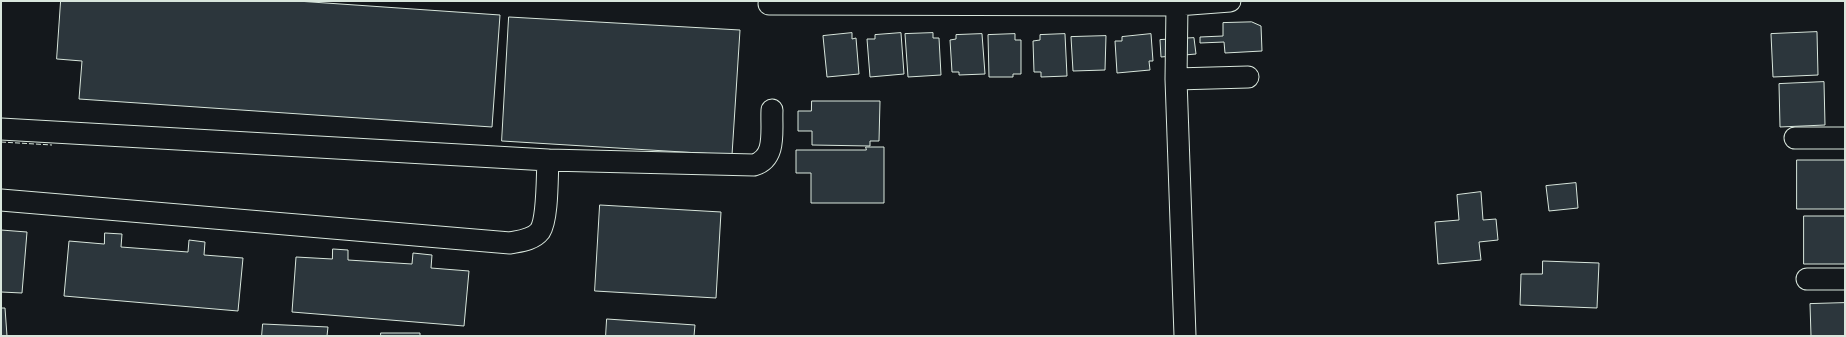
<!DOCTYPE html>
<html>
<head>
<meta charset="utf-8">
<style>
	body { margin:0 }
	#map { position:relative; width:1846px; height:337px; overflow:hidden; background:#14181c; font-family:"Work Sans",sans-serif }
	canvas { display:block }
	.frame { position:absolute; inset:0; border:2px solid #d8e6dc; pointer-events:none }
</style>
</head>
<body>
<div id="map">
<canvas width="1846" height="337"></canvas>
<div class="frame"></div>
</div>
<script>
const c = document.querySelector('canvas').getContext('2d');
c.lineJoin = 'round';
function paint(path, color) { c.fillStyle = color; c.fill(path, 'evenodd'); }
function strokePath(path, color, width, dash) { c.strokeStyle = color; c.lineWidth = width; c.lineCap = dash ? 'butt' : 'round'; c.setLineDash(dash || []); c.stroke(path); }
const building = new Path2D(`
	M61,1H297L500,15L492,127L79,99L82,61L57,59Z
	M509,17L740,30L732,155L502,141Z
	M1252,22L1261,26L1262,51L1225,53L1224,42L1200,43V37L1223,36V23Z
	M1817,32L1818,75L1773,77L1771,34Z
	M852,33V39L856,38L859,74L827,77L823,36Z
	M901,33L904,74L870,77L867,39H875V35Z
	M933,33V38H939L941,75L908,77L905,34Z
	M982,34L985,74L959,75V72H952L950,40L956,39V35Z
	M1015,34V40H1021V74H1013V77H989L988,35Z
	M1065,34L1067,76L1041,77V72H1034L1033,41L1040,40V35Z
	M1151,34L1153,61H1149L1150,70L1117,73L1115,41H1122V37Z
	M1106,36L1105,70L1073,71L1071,37Z
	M1194,38L1196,54L1161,57L1160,40Z
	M1824,82L1825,125L1780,127L1779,84Z
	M812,101H880L879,141H870V146L812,145V131H798V111H811Z
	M866,147H884V203H811V173H796V150H866Z
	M1797,160H1845V209H1797Z
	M1576,183L1578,208L1549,211L1546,186Z
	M1481,192L1483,220L1496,219L1498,240L1479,242L1481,260L1438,264L1435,222L1459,220L1457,195Z
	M600,205L721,212L716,298L595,291Z
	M1804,216H1845V264H1804Z
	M1,230L27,232L22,293L1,292Z
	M105,233L122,234L121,247L188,252L189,240L205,242L204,255L243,258L238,311L64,296L69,241L104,244Z
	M333,249L348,250V260L412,264L413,253L432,255L431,268L469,271L464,326L292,312L296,257L332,259Z
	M1543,261L1599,263L1597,308L1520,305L1521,274H1542Z
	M1845,303V336H1811L1810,304Z
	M1,308H5L7,336H1Z
	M607,319L695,325L694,336H606Z
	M263,324L328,327L327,336H262Z
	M381,333H420V336H381Z`);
const minor = new Path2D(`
	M1177,1V5L1230,1
	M769,4L1177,5L1176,79L1185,336
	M1176,79L1248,77
	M1,129L548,160L754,165C777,158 771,131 772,110
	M1795,138H1845
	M1,200L510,243C520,241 533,240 540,231C548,219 547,175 548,160
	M1807,279H1845`);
const fence = new Path2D(`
	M1,142L52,145`);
paint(building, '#2c363c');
strokePath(building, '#d8e6dc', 1);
strokePath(minor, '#d8e6dc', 23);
strokePath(minor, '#14181c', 21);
strokePath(fence, '#d8e6dc', 1, [5, 2]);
</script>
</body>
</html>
